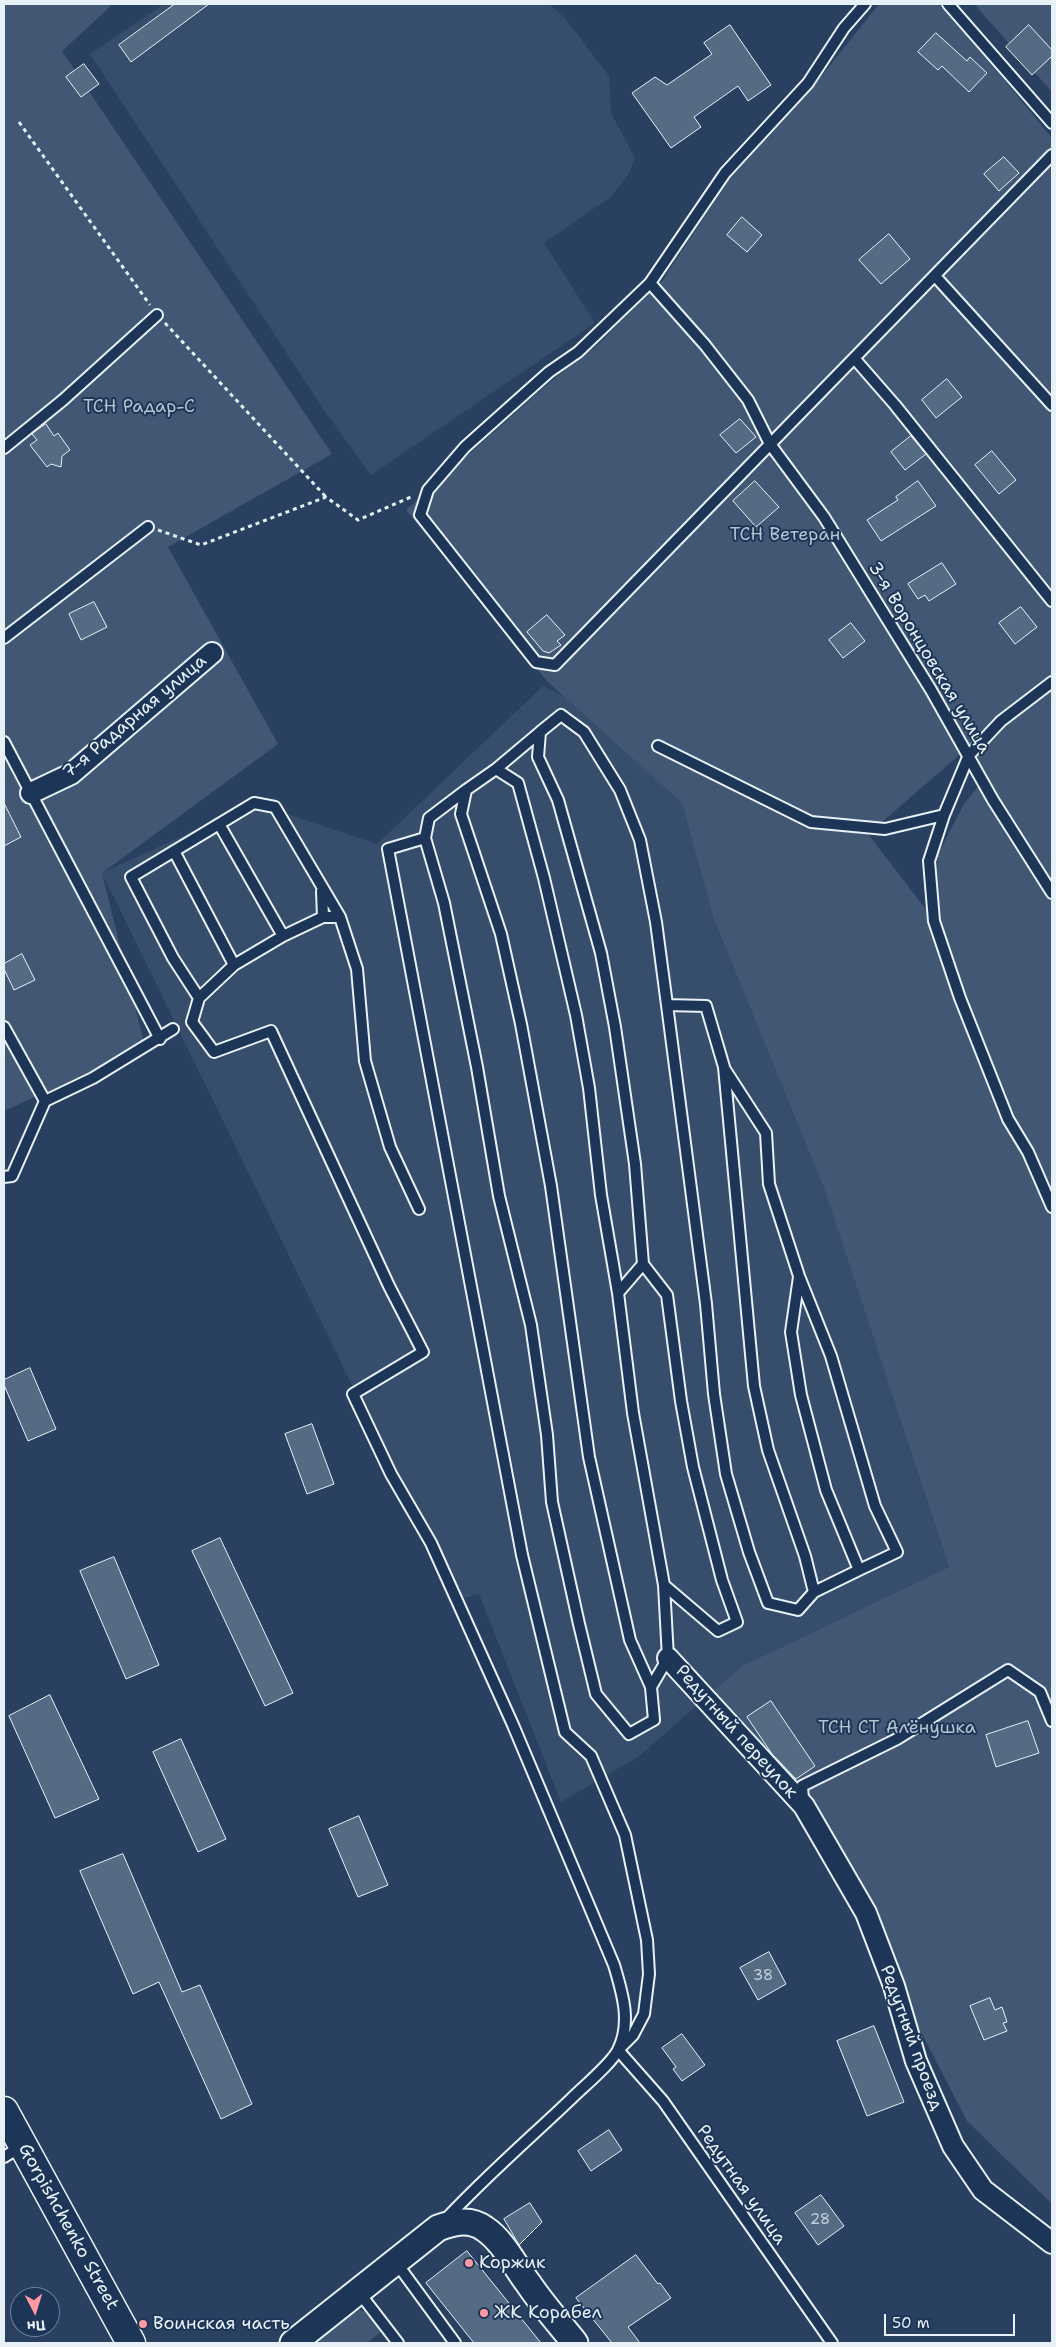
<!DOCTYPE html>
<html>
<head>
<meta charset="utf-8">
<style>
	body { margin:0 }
	#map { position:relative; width:1056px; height:2347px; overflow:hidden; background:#294061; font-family:"Shantell Sans",sans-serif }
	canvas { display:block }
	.frame { position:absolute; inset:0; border:5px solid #e8f1f8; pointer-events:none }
	.north { position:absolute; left:10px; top:2287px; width:50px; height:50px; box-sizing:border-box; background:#1d3557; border:1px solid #6e8097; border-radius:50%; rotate:175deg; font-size:14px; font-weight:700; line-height:20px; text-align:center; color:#e8f1f8 }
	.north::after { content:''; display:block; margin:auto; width:18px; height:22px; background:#ff9aa2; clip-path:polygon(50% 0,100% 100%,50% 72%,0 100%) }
	.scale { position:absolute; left:884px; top:2314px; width:131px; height:22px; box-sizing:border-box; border:2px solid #e8f1f8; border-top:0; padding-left:6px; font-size:15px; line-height:18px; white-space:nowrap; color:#e8f1f8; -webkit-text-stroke:4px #1d3557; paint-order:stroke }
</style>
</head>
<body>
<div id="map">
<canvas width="1056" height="2347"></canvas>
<div class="frame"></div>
<div class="north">Пн</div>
<div class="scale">50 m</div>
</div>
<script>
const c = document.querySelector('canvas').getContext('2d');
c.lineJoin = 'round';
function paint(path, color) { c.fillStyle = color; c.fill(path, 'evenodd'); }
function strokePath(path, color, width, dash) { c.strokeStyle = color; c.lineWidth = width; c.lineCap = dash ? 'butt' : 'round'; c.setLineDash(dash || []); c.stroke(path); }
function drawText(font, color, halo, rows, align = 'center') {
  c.font = font + ' "Shantell Sans",sans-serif'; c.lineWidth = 4; c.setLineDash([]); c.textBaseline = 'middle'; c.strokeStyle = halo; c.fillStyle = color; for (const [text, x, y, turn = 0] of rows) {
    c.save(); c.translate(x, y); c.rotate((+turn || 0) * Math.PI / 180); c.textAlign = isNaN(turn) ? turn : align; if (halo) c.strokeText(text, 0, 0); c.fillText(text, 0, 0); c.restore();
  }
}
const built = new Path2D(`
	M164,4H549L565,18L609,76L611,113L635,158L629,173L612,196L544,243L595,323L371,475L326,413L90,54Z
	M543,686L586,707L682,803L713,917L825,1191L949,1567L742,1666L638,1757L561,1802L479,1594L457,1600L102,873L254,803L377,844Z`);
const green = new Path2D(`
	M4,4H113L62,51L332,454L168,547L278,744L102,873L145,1047L4,1111Z
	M879,4H938L965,32L1052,138V675L868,834L934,920L938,854L964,804L983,780L969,755L1052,686V2204L967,2121L804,1806L711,1693L742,1666L949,1567L825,1191L713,917L682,803L547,681L406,510L551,381L595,347L662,281L732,175L815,84Z
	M974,4H1052V92Z
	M350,2306L368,2313L390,2343L381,2332L367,2343H307Z`);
const building = new Path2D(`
	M175,4H209L131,62L119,45Z
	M730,25L771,85L748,101L738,86L694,117L701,127L671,148L632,93L655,77L667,85L712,54L704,43Z
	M1029,25L1052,50V56L1032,75L1006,47Z
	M936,33L967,61L970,57L987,73L969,92L942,66L938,70L918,52Z
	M84,64L99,84L81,97L66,77Z
	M1004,157L1019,173L999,191L984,174Z
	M742,217L762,235L747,252L727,235Z
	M889,234L910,259L881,284L859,260Z
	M947,379L962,397L936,418L922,400Z
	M740,419L756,437L736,453L720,435Z
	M46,424L54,436L58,433L70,450L62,456L61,467L51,464L47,467L30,445L37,440L32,434Z
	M911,436L926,454L905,470L891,452Z
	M992,451L1016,480L999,494L975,465Z
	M755,481L779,507L756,527L733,501Z
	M918,481L936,506L881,541L867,520L898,500L896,497Z
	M942,563L956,584L929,601L925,595L918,599L908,584Z
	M94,602L107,627L81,640L69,614Z
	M1021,607L1037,627L1015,644L999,623Z
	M547,615L565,635L557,641L561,645L549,653L543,651L527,632Z
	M851,623L865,641L843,658L829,640Z
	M4,803L21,837L4,846Z
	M22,954L35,980L14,990L4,969V964Z
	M30,1368L56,1429L28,1441L4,1385V1380Z
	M312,1424L334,1484L307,1494L285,1434Z
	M220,1538L293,1693L265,1706L192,1551Z
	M114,1557L159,1665L126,1679L80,1571Z
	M50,1695L99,1799L55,1818L9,1716Z
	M771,1701L815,1766L796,1779L772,1754L747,1717Z
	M1028,1721L1039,1753L996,1767L986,1735Z
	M181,1739L226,1839L198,1852L153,1752Z
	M359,1816L388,1885L358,1897L329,1829Z
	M123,1854L182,1992L200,1985L252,2104L221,2119L159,1982L133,1994L80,1871Z
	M769,1952L786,1984L758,2000L740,1968Z
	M990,1998L995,2010L1002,2007L1007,2022L1003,2023L1007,2031L984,2040L970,2006Z
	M874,2026L904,2102L867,2116L837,2041Z
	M682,2034L705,2065L682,2081L673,2069L676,2067L662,2048Z
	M609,2130L622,2150L591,2171L578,2151Z
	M821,2195L844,2226L818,2245L795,2213Z
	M530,2203L542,2222L519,2245L504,2219Z
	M467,2251L541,2343H474L426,2283Z
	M636,2255L658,2284L660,2283L671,2298L628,2327L640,2343H612L576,2298Z`);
const path = new Path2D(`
	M19,122L150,305
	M165,323L326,497
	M158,530L201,545L326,497L358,520L411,497`);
const service = new Path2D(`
	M865,4L844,28L808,83L725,173L650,283L578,352L549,372L465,447L428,490L420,515L536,662L555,665L1052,155
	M948,4L1052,123
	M935,276L1052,405
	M650,283L705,345L748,400L770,444L824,517L931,690L993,800L1052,893
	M854,358L895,405L1052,601
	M4,448L63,400L157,315
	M4,638L148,527
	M4,742L160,1039
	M658,746L811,822L885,829L944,815L969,755L1001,721L1052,682
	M496,769L540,732
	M944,815L929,861L934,921L960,998L1008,1119L1028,1152L1052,1207
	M219,824L283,936
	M425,838L429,818L466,790
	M174,851L234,965
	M322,891L323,917
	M199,998L234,965L283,936L323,917H340
	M667,1005L706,1006L724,1067L754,1386L768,1450L805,1556L814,1592L798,1610L768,1603L749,1552L726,1474L714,1394L706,1304L667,1005L656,922L640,840L620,790L584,732L561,715L540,732L538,757L558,800L601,953L615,1027L635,1164L643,1264L667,1295L681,1401L693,1467L722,1580L737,1622L718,1631L664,1585L633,1413L618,1293L601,1195L589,1088L576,1015L544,878L518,783L496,769L466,790L461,814L501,934L521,1024L551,1186L589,1457L630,1640L651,1687L654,1720L629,1734L596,1694L579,1624L552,1502L547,1435L531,1325L499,1196L477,1067L444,903L425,838L388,849L522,1555L565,1732L591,1756L625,1835L647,1940L649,1974L644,2014L633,2035L618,2050L663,2101L832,2343
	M4,1027L45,1101
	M724,1068L766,1133L769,1184L799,1276L831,1356L875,1506L897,1552L859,1570
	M4,1177L12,1176L45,1101L93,1078L173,1029
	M419,1209L390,1147L365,1061L357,969L340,917L275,807L254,803L131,877L173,958L199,998L192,1022L214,1052L271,1031L389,1286L423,1352L353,1394L391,1474L431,1543L513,1725L614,1965C622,1992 632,2022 618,2050C612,2063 583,2087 571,2099C529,2139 485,2177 445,2220
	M799,1277L791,1332L801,1395L826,1490L859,1570L814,1592
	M618,1293L643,1264
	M651,1687L668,1658L664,1585
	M803,1800L802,1786L897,1739L1008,1670L1040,1692L1052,1721
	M4,2157L22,2146
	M395,2261L455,2343
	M358,2291L398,2343`);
const minor = new Path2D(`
	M31,793L71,774L212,653
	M668,1658L804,1806L866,1913L894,1986L916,2061L953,2146L983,2190L1052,2243`);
const tertiary = new Path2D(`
	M293,2343L438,2228C454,2222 470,2218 485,2229C503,2241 515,2266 528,2283C542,2304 559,2323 575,2343`);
const secondary = new Path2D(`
	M4,2111L131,2343`);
const markers = [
	[469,2263,5,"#ff9aa2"],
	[484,2313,5,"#ff9aa2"],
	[143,2324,5,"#ff9aa2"]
];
const numberNames = [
	["38",763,1976],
	["28",820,2220]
];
const parkNames = [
	["ТСН Радар-С",139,407],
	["ТСН Ветеран",785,535],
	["ТСН СТ Алёнушка",897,1728]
];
const streetNames = [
	["3-я Воронцовская улица",929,658,59],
	["7-я Радарная улица",135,717,-40],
	["Редутный переулок",736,1732,48],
	["Редутный проезд",911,2038,70],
	["Редутная улица",741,2185,55],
	["Gorpishchenko Street",68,2227,61]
];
const poiNames = [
	["Коржик",479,2263],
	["ЖК Корабел",494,2313],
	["Воинская часть",153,2324]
];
paint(built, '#364d6b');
paint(green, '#415774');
paint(building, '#556a83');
strokePath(building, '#e8f1f8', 1);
strokePath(service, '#e8f1f8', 14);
strokePath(minor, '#e8f1f8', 24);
strokePath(tertiary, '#e8f1f8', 29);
strokePath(secondary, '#e8f1f8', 31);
strokePath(path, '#e8f1f8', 3, [4, 4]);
strokePath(service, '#1d3557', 10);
strokePath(minor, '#1d3557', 20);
strokePath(tertiary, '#1d3557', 25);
strokePath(secondary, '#1d3557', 28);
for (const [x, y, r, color] of markers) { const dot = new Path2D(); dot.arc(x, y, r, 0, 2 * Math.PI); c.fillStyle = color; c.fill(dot); strokePath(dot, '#1d3557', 2); }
drawText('15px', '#c3cfdb', null, numberNames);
drawText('18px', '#b6c3d0', '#1d3557', parkNames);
drawText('18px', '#e8f1f8', '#1d3557', streetNames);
drawText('18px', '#e8f1f8', '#1d3557', poiNames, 'left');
</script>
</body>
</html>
